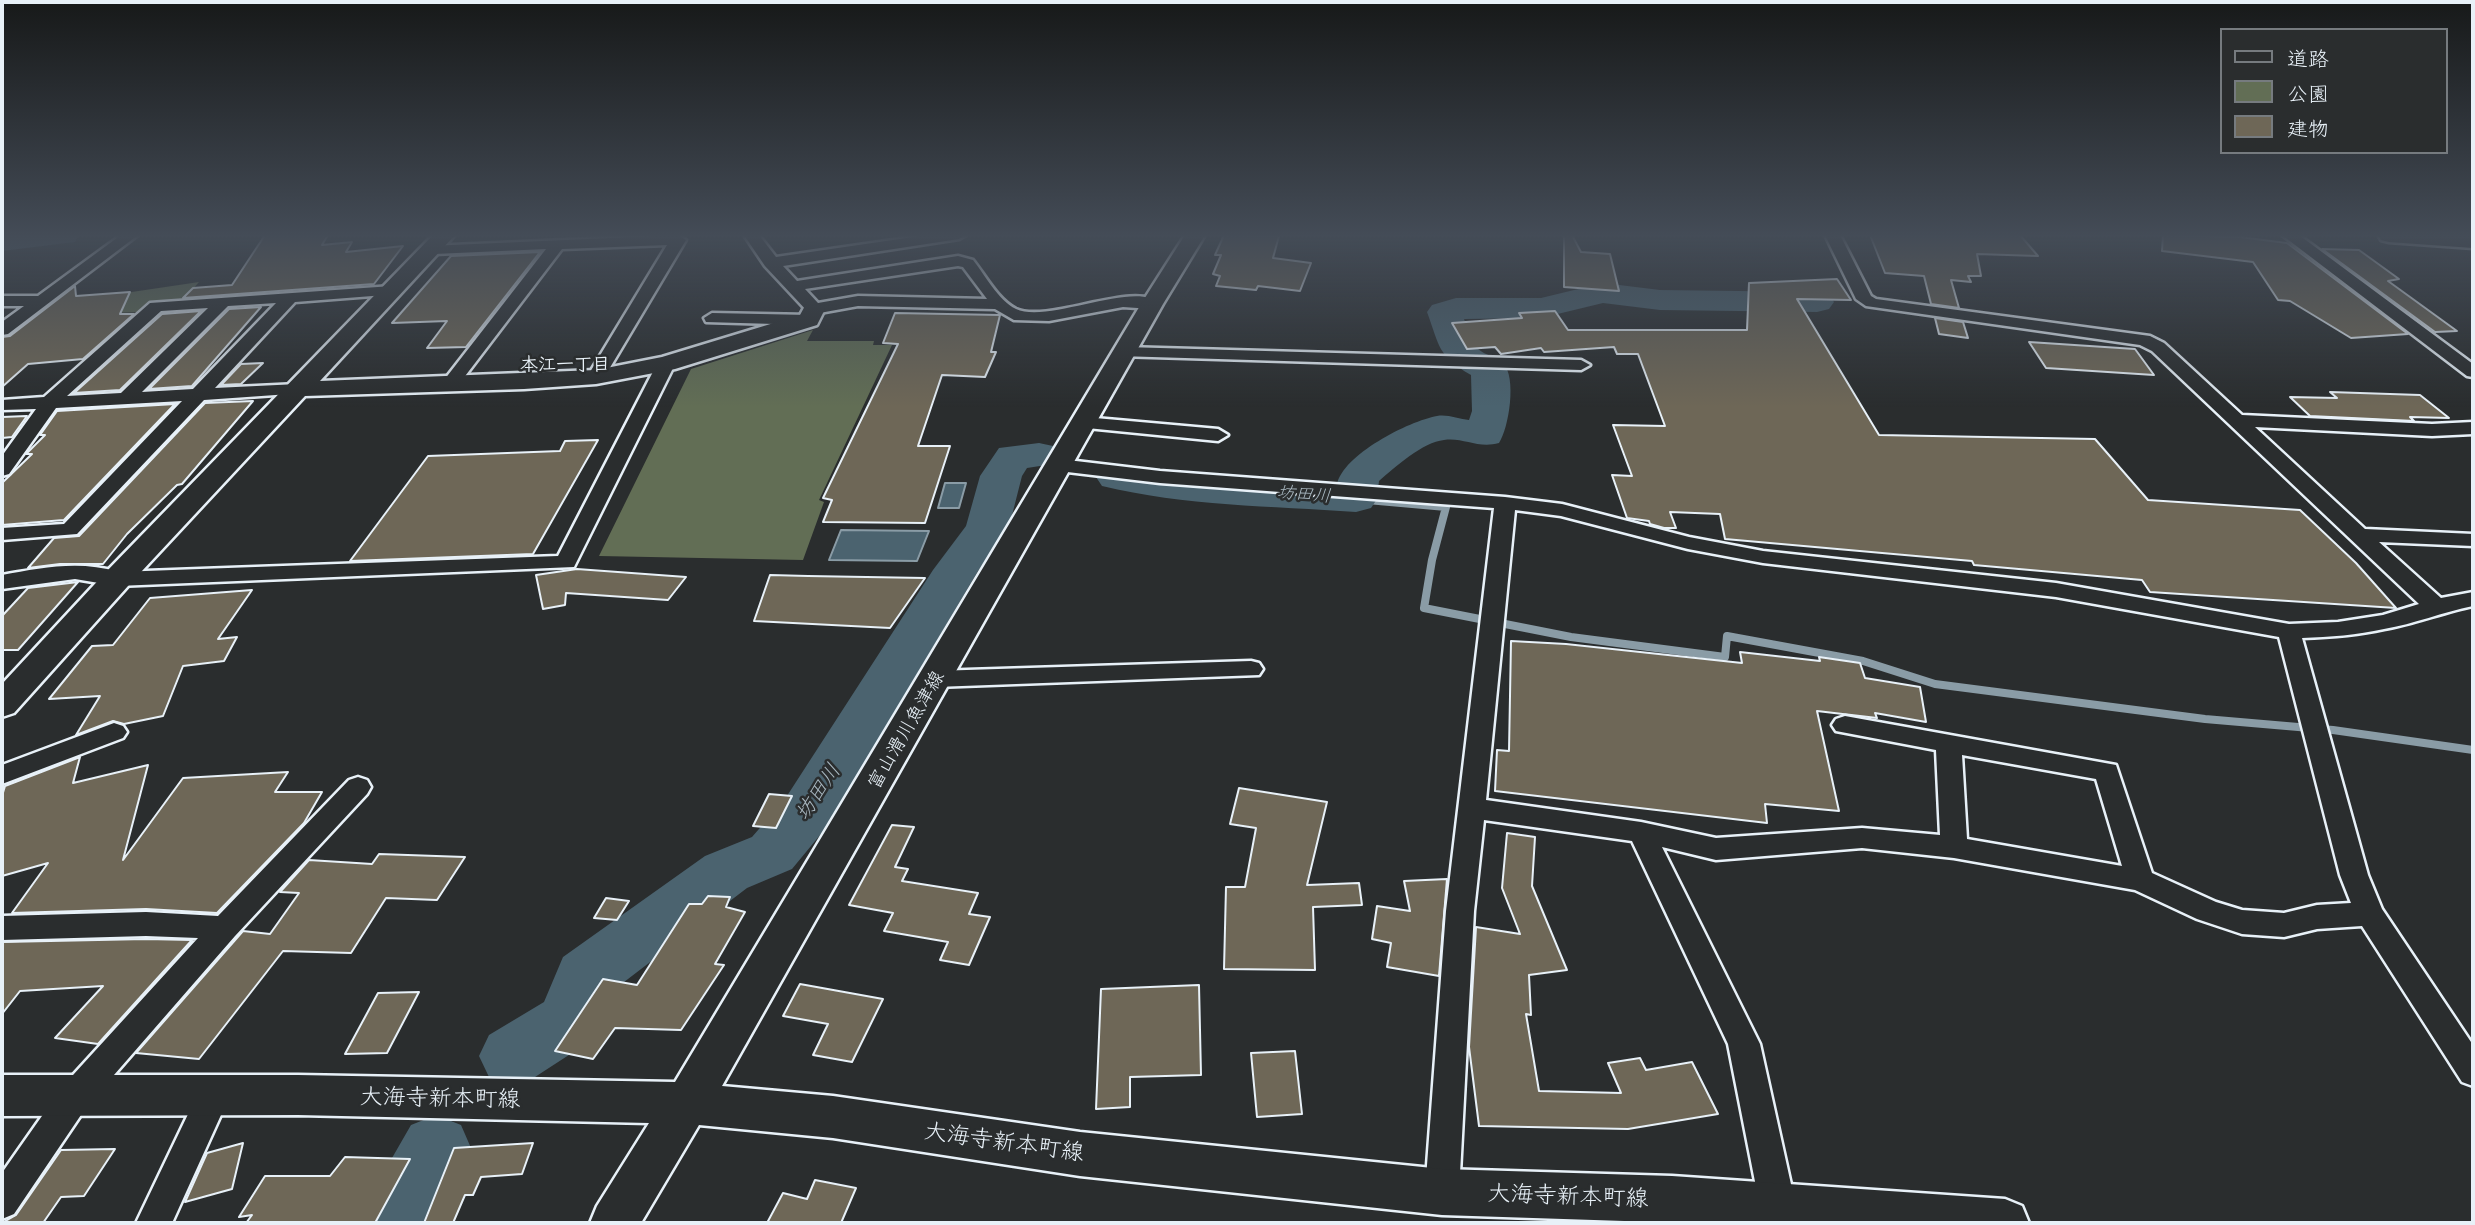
<!DOCTYPE html>
<html>
<head>
<meta charset="utf-8">
<style>
	body { margin:0 }
	#map { position:relative; width:2475px; height:1225px; overflow:hidden; background:#2a2d2e; font-family:Mali,"Klee One",sans-serif }
	canvas { display:block }
	.frame { position:absolute; inset:0; border:4px solid #e8f1f8; pointer-events:none }
	.legend { position:absolute; left:2220px; top:28px; width:228px; height:126px; box-sizing:border-box; background:#2a2d2e; border:2px solid #767b7f; margin:0; padding:9px 12px; list-style:none; font-size:21px; color:#e8f1f8 }
	.legend li { display:flex; align-items:center; gap:14px; height:35px }
	.legend b { width:35px; border:2px solid #767b7f }
</style>
</head>
<body>
<div id="map">
<canvas width="2475" height="1225"></canvas>
<div class="frame"></div>
<ul class="legend">
<li><b style="height:9px;background:#2a2d2e"></b>道路</li>
<li><b style="height:19px;background:#626e55"></b>公園</li>
<li><b style="height:19px;background:#6e6757"></b>建物</li>
</ul>
</div>
<script>
const c = document.querySelector('canvas').getContext('2d');
c.lineJoin = 'round';
function paint(path, color) { c.fillStyle = color; c.fill(path, 'evenodd'); }
function strokePath(path, color, width, dash) { c.strokeStyle = color; c.lineWidth = width; c.lineCap = dash ? 'butt' : 'round'; c.setLineDash(dash || []); c.stroke(path); }
function drawText(font, color, halo, rows, align = 'center') {
  c.font = font + ' Mali,"Klee One",sans-serif'; c.lineWidth = 5; c.setLineDash([]); c.textBaseline = 'middle'; c.strokeStyle = halo; c.fillStyle = color; for (const [text, x, y, turn = 0] of rows) {
    c.save(); c.translate(x, y); c.rotate((+turn || 0) * Math.PI / 180); c.textAlign = isNaN(turn) ? turn : align; if (halo) c.strokeText(text, 0, 0); c.fillText(text, 0, 0); c.restore();
  }
}
const green = new Path2D(`
	M199,282L179,305L150,312L103,313L125,293Z
	M813,330L807,341H874L873,345H892L819,500L824,502L803,560L599,556L691,369Z`);
const water = new Path2D(`
	M945,483H966L959,508H938Z
	M841,530L929,531L917,561L829,560Z`);
const stream = new Path2D(`
	M1356,499L1446,507L1432,560L1424,608L1571,637L1725,657L1727,636L1863,661L1935,684L2205,719L2333,730L2473,750`);
const river = new Path2D(`
	M2,235H79L75,242L2,251Z
	M1603,283L1660,290L1817,292L1829,295L1834,302L1829,309L1817,312L1660,310L1603,303L1541,318L1464,319C1468,328 1471,343 1478,349C1485,355 1496,357 1503,363C1517,377 1509,428 1499,443C1478,449 1463,437 1444,440C1423,442 1395,467 1379,481L1377,499L1371,508L1356,512C1272,506 1184,506 1102,486L1096,477L1102,468L1117,465L1188,474L1337,485C1342,455 1409,421 1437,416C1447,414 1459,419 1469,420L1472,411L1471,375C1437,355 1440,347 1427,312L1432,305L1456,298H1541Z
	M1039,443L1053,446L1059,455L1053,464L1027,468L1022,476L1009,527L978,571L825,829L792,869L747,888L611,992L592,1040L535,1077L512,1085L489,1077L479,1056L489,1035L544,1002L563,957L705,856L752,837L785,799L933,570L966,526L980,476L999,448Z
	M436,1115L461,1125L471,1148L434,1223H358L369,1198L411,1125Z`);
const building = new Path2D(`
	M265,235H328L322,245L352,242L346,252L403,246L374,284L183,298L193,288L232,285Z
	M1224,235L1279,236L1273,258L1311,263L1300,291L1258,286L1256,290L1216,286L1220,276L1213,274L1221,255H1215Z
	M1564,235H1572L1581,252L1610,254L1619,291L1564,287Z
	M1870,235H2020L2038,256L1977,254L1981,276H1968L1971,282L1951,280L1959,308L1931,304L1924,276L1885,273Z
	M2163,235L2240,237L2287,243L2408,334L2351,338L2290,301L2278,300L2253,262L2162,251Z
	M2322,249L2359,250L2399,279L2388,281L2457,331L2435,332Z
	M540,252L466,347L427,348L447,321L392,323L451,256Z
	M1837,279L1851,300L1797,299L1879,435L2095,439L2148,500L2300,510L2356,563L2396,608L2150,592L2142,580L1974,565L1972,561L1725,539L1720,514L1670,512L1676,528H1664L1650,524L1649,521L1627,518L1612,475L1632,476L1613,425L1665,426L1638,354H1617L1614,347L1544,352L1541,348L1501,354L1495,347L1467,349L1452,323L1522,318L1519,313L1555,311L1568,330H1747L1749,283Z
	M75,286L76,296L130,292L120,314H134L83,359L28,364L2,387V337L10,336Z
	M261,307L192,386L149,389L229,309Z
	M201,311L120,390L74,393L162,314Z
	M895,313L1000,315L991,352H996L985,377L942,375L918,446H950L925,523L823,522L832,500L823,498L898,344L883,343Z
	M1935,318L1963,322L1968,338L1939,334Z
	M2029,342L2135,349L2154,375L2046,368Z
	M263,363L241,384L221,385L241,364Z
	M2330,392L2420,395L2449,418L2410,417L2414,421L2310,416L2290,397L2337,398Z
	M253,401L182,484L177,485L127,534L103,564H60L28,568L54,538L79,536L205,403Z
	M175,404L64,520L2,525V483L32,454H26L45,435H40L57,411Z
	M27,416L12,437L2,438V417Z
	M598,440L533,554L350,561L428,456L560,451L565,441Z
	M577,569L686,577L668,600L566,593L565,605L543,609L536,575Z
	M770,575L808,576L925,578L890,628L754,621Z
	M78,582L18,650H2V616L28,588Z
	M252,590L218,639L237,637L224,661L183,666L163,716L124,724L113,721L76,735L100,696L49,699L92,646L113,645L150,598Z
	M1511,641L1566,644L1742,663L1740,652L1820,661L1819,657L1860,663L1865,678L1920,687L1926,722L1875,713L1877,718L1817,711L1839,811L1765,804L1767,823L1495,791L1497,750L1509,751Z
	M80,757L73,783L148,765L123,860L183,778L288,772L275,792H322L304,823L217,913L146,909L12,913L48,863L2,876V796L5,786Z
	M1239,788L1327,802L1307,885L1359,883L1362,905L1313,907L1315,970L1224,969L1226,887H1245L1256,828L1230,824Z
	M769,794L792,796L776,828L753,826Z
	M892,825L914,827L895,867L908,869L902,881L978,893L969,914L990,917L969,965L940,960L948,942L884,931L893,913L849,905Z
	M1507,833L1535,837L1532,886L1567,970L1529,975L1531,1015L1526,1014L1539,1091L1621,1093L1608,1063L1640,1058L1646,1070L1692,1062L1718,1114L1628,1129L1479,1126L1469,1047L1476,927L1520,934L1502,888Z
	M379,854L465,857L437,900L386,898L351,953L283,951L199,1059L136,1053L243,931L270,934L299,893L280,892L309,860L372,864Z
	M1447,879L1439,976L1387,967L1391,943L1372,939L1377,906L1410,911L1404,881Z
	M708,896L730,897L726,907L745,912L715,964L724,965L681,1030L615,1028L593,1059L555,1051L603,979L637,985L689,904H702Z
	M606,898L629,901L617,920L594,918Z
	M146,939L192,940L98,1044L55,1038L103,986L20,991L2,1014V942Z
	M800,984L883,999L852,1062L813,1055L828,1024L783,1016Z
	M1199,985L1201,1075L1130,1077V1107L1096,1109L1101,989Z
	M419,992L387,1053L345,1054L378,993Z
	M1295,1051L1302,1114L1257,1117L1251,1053Z
	M243,1143L232,1189L185,1202L207,1153Z
	M533,1143L522,1174L481,1177L473,1195H465L453,1223H424L454,1148Z
	M115,1149L84,1196L61,1197L43,1223H2L16,1215L61,1150Z
	M345,1157L410,1159L375,1223H246L252,1215L239,1217L265,1176H330Z
	M815,1180L856,1188L841,1223H767L783,1193L807,1199Z`);
const street = new Path2D(`
	M121,235H138L8,334L2,335V322L24,306H2V296H38Z
	M678,235L686,240L602,381H590L587,377L667,245L562,249L456,388H444L441,384L546,249L434,254L426,249L429,246Z
	M744,235H759L776,257L927,235H966L959,239L783,266L797,281L958,256L973,260C985,275 998,300 1016,309C1049,324 1137,279 1160,304L1152,309L1123,307L1049,321L1014,320L995,309L858,306L814,314L808,312L765,266ZM958,266L963,267L987,299L858,296L818,303L805,289Z
	M1825,235H1840L1871,296L1876,299L2150,336L2164,343L2242,415L2432,424L2473,422V434L2432,436L2255,427L2365,529L2473,534V546L2379,542L2441,598L2473,592V606C2443,612 2414,624 2384,629C2357,635 2330,637 2302,638L2368,875L2382,909L2473,1045V1086L2462,1082L2362,926L2317,929L2284,937L2242,934L2197,919L2135,890L1954,858L1862,848L1716,860L1662,847L1760,1044L1796,1207L1790,1219L1780,1223L1766,1219L1760,1207L1728,1044L1632,841L1484,820L1474,911L1459,1192L1454,1204L1442,1209L1430,1204L1425,1192L1446,911L1494,508L1160,483L1059,471L1052,469L1049,465L1052,461L1059,459L1160,471L1505,497L1562,504L1689,537L1763,551L2056,583L2289,624L2338,622L2383,615L2419,604L2152,351L2140,345L1866,306L1856,299ZM1515,510L1561,516L1688,549L1763,563L2056,597L2279,637L2340,875L2351,903L2317,905L2284,913L2242,910L2216,902L2152,873L2116,765L1845,716L1836,719L1832,725L1836,731L1936,750L1940,835L1862,828L1716,838L1641,822L1486,800ZM1962,755L2096,779L2122,866L1967,839Z
	M2282,235H2299L2473,364V377L2467,376Z
	M392,286L398,288L400,291L398,294L295,302L215,388L298,384L307,389L304,393L204,400L77,534L2,540V528L64,524L182,401L56,408L9,474L2,476V456L36,409L2,410V400L44,397L150,303ZM276,303L193,389L142,392L228,306ZM208,308L121,393L67,396L161,311Z
	M712,313L809,315L817,320L809,325L706,322L704,318Z
	M1125,347L1581,360L1590,365L1581,370L1119,356L1116,352Z
	M666,359L675,364L574,567L117,586L75,579L2,589V575C41,568 79,560 118,572L558,556L657,364Z
	M1084,417L1218,429L1228,435L1218,441L1077,427L1075,423Z
	M1251,661L1259,663L1263,669L1259,675L935,687L926,685L923,679L926,673L935,671Z
	M114,723L123,726L127,732L123,738L2,784V765Z
	M358,777L367,780L371,787L367,794L235,936L87,1106L14,1214L2,1219V1173L63,1086L198,938L146,936L2,940V916L146,912L218,916L349,780Z
	M214,1080L226,1085L230,1095L172,1223H136L202,1085Z`);
const secondary = new Path2D(`
	M433,235H455L320,381L596,370L662,357L800,315L806,304H822L825,309L817,325L675,369L596,384L524,389L305,396L128,586L14,713L2,717V684L106,572Z
	M1185,235H1205L1163,304L722,1086L833,1096L1080,1132L1442,1169L1672,1176L2005,1199L2022,1206L2029,1223H1685L1442,1215L1080,1176L833,1138L699,1125L641,1223H590L597,1206L649,1123L298,1115L2,1116V1075H298L675,1082L1141,304Z`);
const primary = new Path2D(`
	M2378,235H2473V248L2389,242L2381,240Z`);
const farNeighbourhoodnames = [
	["本江一丁目",565,364]
];
const farWaternames = [
	["坊田川",1304,494,5]
];
const streetNames = [
	["富山滑川魚津線",906,730,-60]
];
const waterNames = [
	["坊田川",818,792,-56]
];
const nearStreetnames = [
	["大海寺新本町線",440,1098,1],
	["大海寺新本町線",1004,1142,8],
	["大海寺新本町線",1568,1196,2]
];
paint(green, '#626e55');
paint(water, '#4b636f');
strokePath(water, '#8a9ca6', 2);
strokePath(stream, '#8a9ca6', 8);
paint(river, '#4b636f');
paint(building, '#6e6757');
strokePath(building, '#e8f1f8', 2);
strokePath(street, '#e8f1f8', 5);
strokePath(secondary, '#e8f1f8', 5);
strokePath(primary, '#e8f1f8', 5);
paint(street, '#2a2d2e');
paint(secondary, '#2a2d2e');
paint(primary, '#2a2d2e');
const sky = c.createLinearGradient(0, 0, 0, 407);
sky.addColorStop(0, '#171919');
sky.addColorStop(0.58, '#444c57');
sky.addColorStop(1, '#444c5700');
c.fillStyle = sky;
c.fillRect(0, 0, 2475, 407);
drawText('bold 18px', '#e8f1f8', '#2a2d2e', farNeighbourhoodnames);
drawText('italic 18px', '#a9b8c1', '#2a2d2e', farWaternames);
drawText('19px', '#e8f1f8', '#2a2d2e', streetNames);
drawText('italic 21px', '#a9b8c1', '#2a2d2e', waterNames);
drawText('23px', '#e8f1f8', '#2a2d2e', nearStreetnames);
</script>
</body>
</html>
